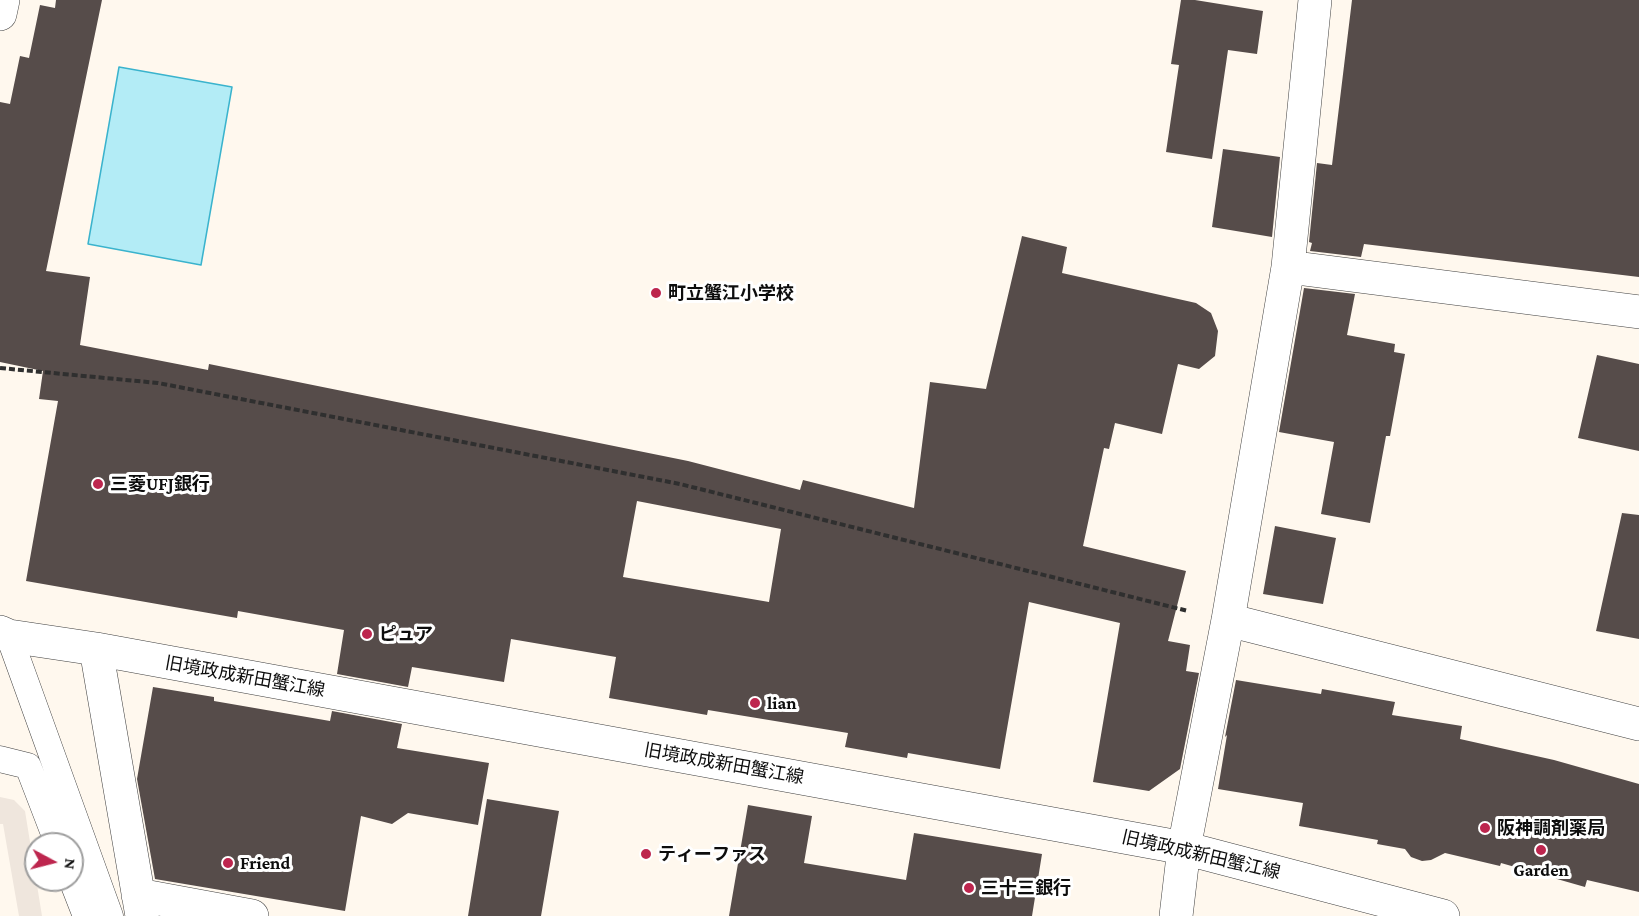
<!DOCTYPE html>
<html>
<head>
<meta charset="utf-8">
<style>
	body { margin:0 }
	#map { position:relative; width:1639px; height:916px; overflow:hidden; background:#fff8ee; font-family:"Crimson Pro",serif }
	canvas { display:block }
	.north { position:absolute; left:24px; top:832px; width:60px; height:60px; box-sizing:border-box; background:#fff; border:2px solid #9e9e9e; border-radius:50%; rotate:97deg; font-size:16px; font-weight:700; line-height:24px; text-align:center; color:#0d0d0d }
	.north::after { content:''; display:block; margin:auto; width:21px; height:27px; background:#bd264e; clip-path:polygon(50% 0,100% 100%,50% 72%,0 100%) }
</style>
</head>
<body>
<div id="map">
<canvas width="1639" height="916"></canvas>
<div class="north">N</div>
</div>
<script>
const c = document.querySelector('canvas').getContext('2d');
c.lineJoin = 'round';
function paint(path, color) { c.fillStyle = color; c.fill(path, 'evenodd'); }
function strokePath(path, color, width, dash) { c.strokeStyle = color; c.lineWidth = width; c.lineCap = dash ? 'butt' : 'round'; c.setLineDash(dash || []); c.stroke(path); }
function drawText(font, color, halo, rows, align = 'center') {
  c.font = font + ' "Crimson Pro","Noto Sans JP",serif'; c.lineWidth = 6; c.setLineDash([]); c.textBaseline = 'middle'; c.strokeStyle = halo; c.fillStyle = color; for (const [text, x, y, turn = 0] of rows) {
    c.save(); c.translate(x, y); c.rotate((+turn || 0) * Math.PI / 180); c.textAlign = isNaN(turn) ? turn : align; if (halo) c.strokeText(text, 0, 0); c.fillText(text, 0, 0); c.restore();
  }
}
const plaza = new Path2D(`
	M0,797L14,800L25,811L42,916H19L3,824H0Z`);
const water = new Path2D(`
	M119,67L232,87L201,265L88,244Z`);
const building = new Path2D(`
	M56,0H102L46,271L90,277L80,345L208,370L209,364L688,461L800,490L803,480L914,508L930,382L986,389L1022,236L1067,247L1062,273L1196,303L1211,313L1218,331L1215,356L1199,369L1178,364L1162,434L1115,423L1109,449L1104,448L1083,546L1186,571L1168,641L1190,645L1186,671L1199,673L1180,769L1149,791L1093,782L1120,623L1029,602L1000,769L908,753L907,758L845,747L848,733L708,710L707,715L609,698L616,657L511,639L504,682L412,667L408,687L337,674L344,630L238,611L237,618L26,581L58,401L39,399L43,371L0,362V102L10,104L20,56L29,58L40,5L55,8ZM637,501L781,529L769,602L623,577Z
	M1181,0H1195L1263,11L1257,54L1228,50L1212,159L1166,152L1179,65L1171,64Z
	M1352,0H1639V277L1364,244L1361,257L1310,251L1312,243L1309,242L1317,163L1332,165Z
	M1223,149L1280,157L1272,237L1212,227Z
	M1304,288L1355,294L1347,335L1395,344L1394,352L1405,354L1390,436H1386L1370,523L1321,514L1334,442L1279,432Z
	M1597,355L1639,364V451L1578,438Z
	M1622,513L1639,515V639L1596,631Z
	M1275,526L1336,538L1323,604L1263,594Z
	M1236,680L1321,694L1322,689L1395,702L1392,715L1462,726L1460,739L1554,760L1639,784V892L1587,880L1585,887L1501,863L1500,866L1445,853L1431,860L1422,861L1411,857L1405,849L1377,844L1378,840L1299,826L1303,803L1218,789L1227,735L1225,737Z
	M153,687L214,697V701L330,721L332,711L402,724L397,748L489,763L478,825L408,813L392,824L361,816L345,911L155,879L137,779Z
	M487,799L559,811L541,916H468Z
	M748,805L812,816L804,863L906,880L914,833L1042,854L1032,916H729Z`);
const path = new Path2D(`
	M0,368L158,383L680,484L1188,611`);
const lane = new Path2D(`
	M9,636L110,916
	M0,759L28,766L58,844
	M72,880L86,916`);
const street = new Path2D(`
	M0,14L3,0
	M1288,267L1639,312
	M1228,620L1639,724
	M0,632L9,636L96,649L1184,848L1443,916
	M96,649L142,916
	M138,895L252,916
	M1176,916L1184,848L1228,620L1288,267L1315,0`);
const markers = [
	[656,293,6,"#bd264e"],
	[98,484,6,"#bd264e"],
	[367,634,6,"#bd264e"],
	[755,703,6,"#bd264e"],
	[1485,828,6,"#bd264e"],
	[1541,850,6,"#bd264e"],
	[646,854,6,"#bd264e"],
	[228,863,6,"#bd264e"],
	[969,888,6,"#bd264e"]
];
const poiNames = [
	["町立蟹江小学校",668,293],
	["三菱UFJ銀行",110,484],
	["ピュア",379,634],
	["lian",767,703],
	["阪神調剤薬局",1497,828],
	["ティーファス",658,854],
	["Friend",240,863],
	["Garden",1541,870,"center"],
	["三十三銀行",981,888]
];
const streetNames = [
	["旧境政成新田蟹江線",245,677,10],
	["旧境政成新田蟹江線",724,764,10],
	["旧境政成新田蟹江線",1201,855,13]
];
paint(plaza, '#efe6dd');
paint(water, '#b3ecf6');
strokePath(water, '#3ab3cd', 1.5);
paint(building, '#564c4a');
strokePath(lane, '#404040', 27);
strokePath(street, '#404040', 34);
strokePath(path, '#2f2f2f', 4, [6, 3]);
strokePath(lane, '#fff', 26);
strokePath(street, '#fff', 33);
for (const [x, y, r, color] of markers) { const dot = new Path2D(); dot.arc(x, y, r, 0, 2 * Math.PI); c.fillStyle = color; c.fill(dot); strokePath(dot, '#fff', 2); }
drawText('bold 18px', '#0d0d0d', '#fff', poiNames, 'left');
drawText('18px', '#0d0d0d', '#fff', streetNames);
</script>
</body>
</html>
